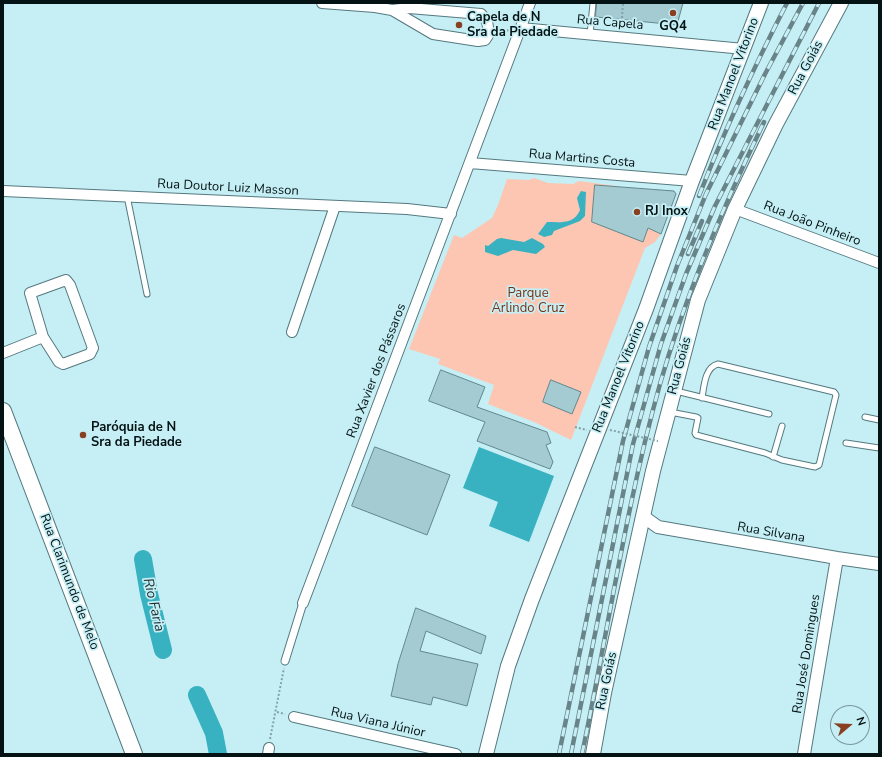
<!DOCTYPE html>
<html>
<head>
<meta charset="utf-8">
<style>
	body { margin:0 }
	#map { position:relative; width:882px; height:757px; overflow:hidden; background:#c6eff5; font-family:"Nunito Sans",sans-serif }
	canvas { display:block }
	.frame { position:absolute; inset:0; border:4px solid #041214; pointer-events:none }
	.north { position:absolute; left:830px; top:705px; width:40px; height:40px; box-sizing:border-box; background:#c6eff5; border:1px solid #78979b; border-radius:50%; rotate:71deg; font-size:11px; font-weight:700; line-height:16px; text-align:center; color:#041214 }
	.north::after { content:''; display:block; margin:auto; width:14px; height:18px; background:#883f22; clip-path:polygon(50% 0,100% 100%,50% 72%,0 100%) }
</style>
</head>
<body>
<div id="map">
<canvas width="882" height="757"></canvas>
<div class="frame"></div>
<div class="north">N</div>
</div>
<script>
const c = document.querySelector('canvas').getContext('2d');
c.lineJoin = 'round';
function paint(path, color) { c.fillStyle = color; c.fill(path, 'evenodd'); }
function strokePath(path, color, width, dash) { c.strokeStyle = color; c.lineWidth = width; c.lineCap = dash ? 'butt' : 'round'; c.setLineDash(dash || []); c.stroke(path); }
function drawText(font, color, halo, rows, align = 'center') {
  c.font = font + ' "Nunito Sans",sans-serif'; c.lineWidth = 3.5; c.setLineDash([]); c.textBaseline = 'middle'; c.strokeStyle = halo; c.fillStyle = color; for (const [text, x, y, turn = 0] of rows) {
    c.save(); c.translate(x, y); c.rotate((+turn || 0) * Math.PI / 180); c.textAlign = isNaN(turn) ? turn : align; if (halo) c.strokeText(text, 0, 0); c.fillText(text, 0, 0); c.restore();
  }
}
const green = new Path2D(`
	M534,178L548,183L573,184L579,181L616,186L609,212L661,234L655,242L645,248L571,440L534,422L488,404L494,385L438,364L440,359L409,349L454,235L462,238L492,218L498,205L507,179L529,180Z`);
const water = new Path2D(`
	M581,191L586,192L585,216L580,221L554,231L552,235L544,237L538,234L547,222C559,222 574,225 580,210L577,198Z
	M501,238L524,242L532,238L543,244L545,247L536,254L513,250L498,256L485,252V245L488,246L497,239Z
	M479,447L554,476L529,542L489,526L498,502L463,488Z`);
const river = new Path2D(`
	M143,559L149,594L163,650
	M197,695L214,733L218,754`);
const building = new Path2D(`
	M597,3H683L677,25L596,17Z
	M595,185L674,191L676,194L661,234L648,228L643,242L592,222Z
	M441,370L485,387L477,407L547,432L551,443L546,445L553,462L550,469L477,441L485,422L429,401Z
	M551,380L581,392L572,414L543,402Z
	M375,447L450,475L427,535L352,506Z
	M416,608L486,636L481,654L426,631L420,651L478,664L467,706L433,697L431,705L391,696L398,664Z`);
const path = new Path2D(`
	M622,18L623,3
	M499,32L510,30
	M575,427L587,430
	M277,712L285,714
	M270,739L284,668`);
const service = new Path2D(`
	M590,35L593,3
	M127,196L147,294
	M676,391L769,414
	M670,412L696,417L698,418L695,433L696,435L765,453L782,460L815,467L819,465L836,395L834,392L718,364C705,367 704,386 702,398
	M865,417L879,420
	M846,443L879,448
	M773,457L782,426`);
const pedestrian = new Path2D(`
	M285,661L303,603`);
const minor = new Path2D(`
	M322,3L375,7L392,10L433,34L478,41L485,40L489,34L487,21L481,14L409,8L392,10
	M521,28L744,49
	M470,163L692,181
	M3,191L407,209L451,214
	M735,209L879,263
	M66,280L70,285L93,348L90,354L63,364L59,362L43,337L30,293Z
	M292,332L335,206
	M3,353L43,337
	M303,603L530,3
	M294,717L456,754
	M268,754L269,748`);
const tertiary = new Path2D(`
	M644,517L658,527L837,558L879,564
	M804,754L837,558`);
const secondary = new Path2D(`
	M486,754L508,666L532,599L646,309L692,181L761,3
	M593,754L604,693L653,471L698,300L735,209L776,124L841,3`);
const primary = new Path2D(`
	M3,411L134,754`);
const rail = new Path2D(`
	M699,196C725,129 754,67 787,3
	M688,254L702,221
	M559,754L623,441L649,347L677,266L706,194L765,74L803,3
	M571,754L633,444L661,344L686,274L715,206L819,3
	M582,754C608,631 626,505 660,384C686,293 723,207 764,122`);
const pathBridge = new Path2D(`
	M610,430L658,441`);
const markers = [
	[673,13,4,"#883f22"],
	[459,25,4,"#883f22"],
	[637,212,4,"#883f22"],
	[83,435,4,"#883f22"]
];
const poiNames = [
	["Capela de N",467,18],
	["Sra da Piedade",467,33],
	["GQ4",673,27,"center"],
	["RJ Inox",645,212],
	["Paróquia de N",91,428],
	["Sra da Piedade",91,443]
];
const streetNames = [
	["Rua Capela",610,23,5],
	["Rua Goiás",806,68,-62],
	["Rua Manoel Vitorino",734,74,-69],
	["Rua Martins Costa",582,159,5],
	["Rua Doutor Luiz Masson",228,188,3],
	["Rua João Pinheiro",812,224,21],
	["Rua Goiás",680,366,-75],
	["Rua Xavier dos Pássaros",377,371,-69],
	["Rua Manoel Vitorino",619,377,-68],
	["Rua Silvana",771,533,10],
	["Rua Clarimundo de Melo",69,582,69],
	["Rua José Domingues",807,654,-81],
	["Rua Goiás",607,681,-78],
	["Rua Viana Júnior",378,723,13]
];
const parkNames = [
	["Parque",528,294],
	["Arlindo Cruz",528,309]
];
const waterNames = [
	["Rio Faria",153,605,77]
];
paint(green, '#fcc6b2');
paint(water, '#38b2c1');
strokePath(river, '#38b2c1', 18);
paint(building, '#a3cbd1');
strokePath(building, '#61878d', 1);
strokePath(service, '#54797f', 7);
strokePath(pedestrian, '#54797f', 9);
strokePath(minor, '#54797f', 12);
strokePath(tertiary, '#54797f', 14);
strokePath(secondary, '#54797f', 16);
strokePath(primary, '#54797f', 18);
strokePath(path, '#83a3a8', 2, [2, 2]);
strokePath(service, '#fff', 5);
strokePath(pedestrian, '#fff', 7);
strokePath(minor, '#fff', 10);
strokePath(tertiary, '#fff', 12);
strokePath(secondary, '#fff', 14);
strokePath(primary, '#fff', 16);
strokePath(rail, '#688488', 4.5);
strokePath(rail, '#c6eff5', 3, [9]);
strokePath(pathBridge, '#83a3a8', 2, [2, 2]);
for (const [x, y, r, color] of markers) { const dot = new Path2D(); dot.arc(x, y, r, 0, 2 * Math.PI); c.fillStyle = color; c.fill(dot); strokePath(dot, '#c6eff5', 1.5); }
drawText('bold 13px', '#041214', '#c6eff5', poiNames, 'left');
drawText('13px', '#041214', '#c6eff5', streetNames);
drawText('13px', '#7a3214', '#c6eff5', parkNames);
drawText('italic 14px', '#192d30', '#c6eff5', waterNames);
</script>
</body>
</html>
